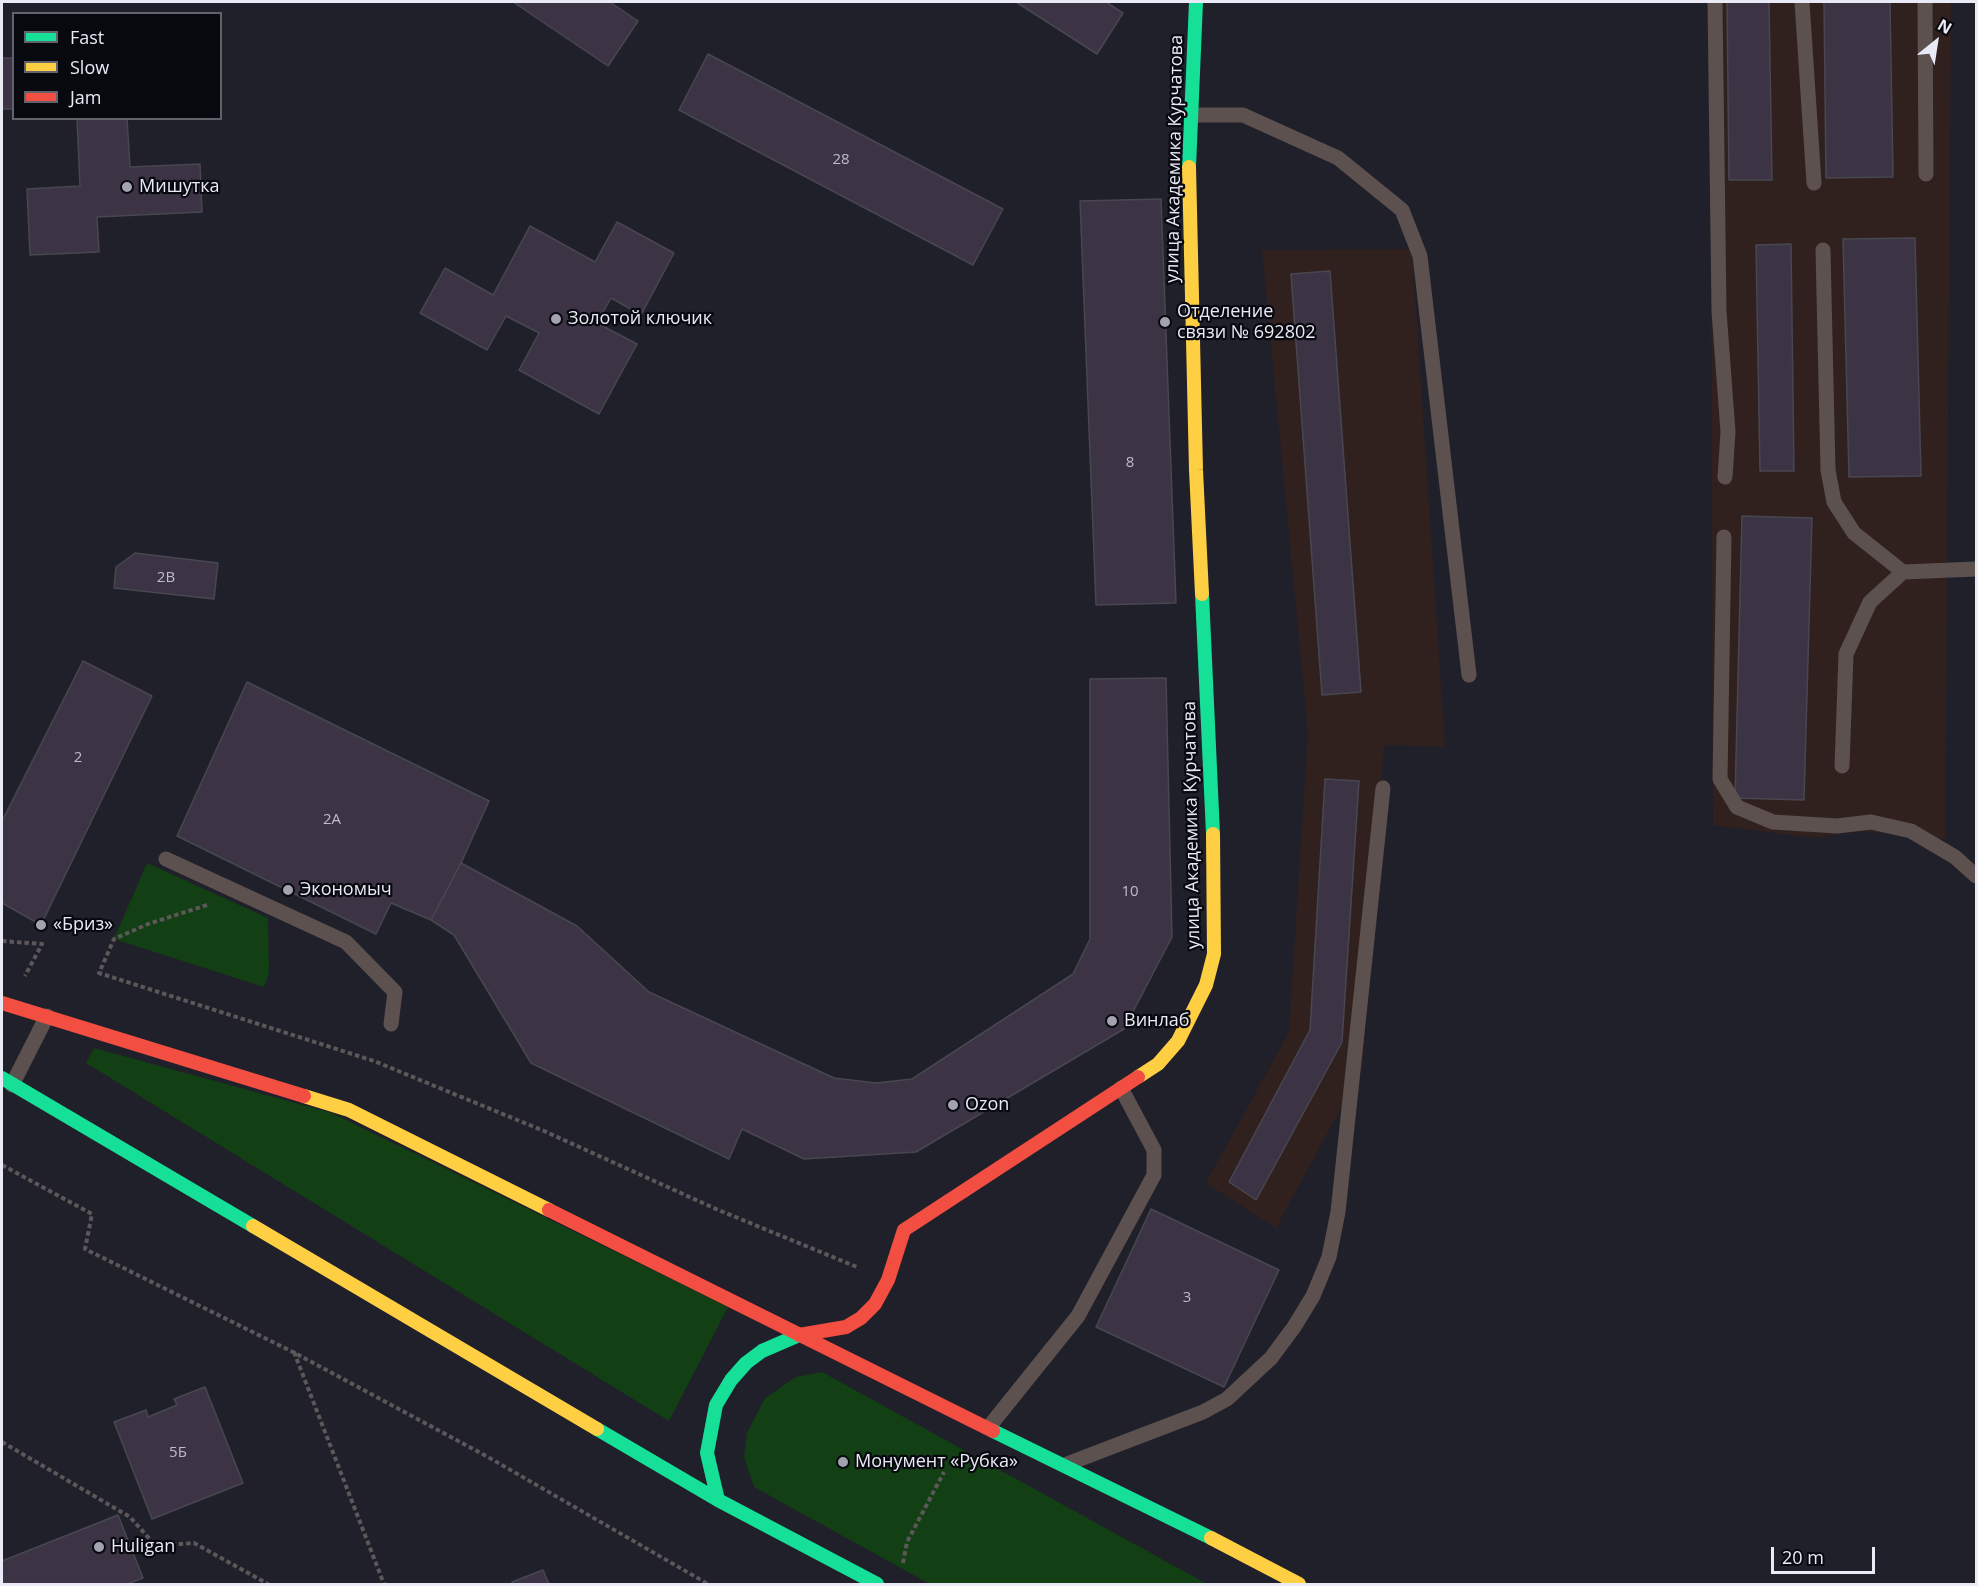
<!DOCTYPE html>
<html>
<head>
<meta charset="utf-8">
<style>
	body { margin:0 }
	#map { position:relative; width:1978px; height:1586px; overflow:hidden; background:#20202a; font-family:"Open Sans",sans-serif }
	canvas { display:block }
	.frame { position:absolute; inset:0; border:3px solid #eaeaf7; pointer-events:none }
	.legend { position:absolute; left:12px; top:12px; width:210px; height:108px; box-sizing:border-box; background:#08080f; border:2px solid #62626c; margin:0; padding:8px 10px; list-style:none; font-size:18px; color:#eaeaf7 }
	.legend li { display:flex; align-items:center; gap:12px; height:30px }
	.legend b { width:30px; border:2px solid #62626c }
	.north { position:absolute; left:1906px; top:12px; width:60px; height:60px; -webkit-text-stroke:4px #08080f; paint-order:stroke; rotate:30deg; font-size:16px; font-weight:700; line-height:24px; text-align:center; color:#eaeaf7 }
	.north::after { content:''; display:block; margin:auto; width:21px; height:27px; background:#eaeaf7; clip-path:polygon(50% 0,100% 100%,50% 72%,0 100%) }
	.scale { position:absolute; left:1771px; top:1547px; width:104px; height:27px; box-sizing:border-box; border:3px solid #eaeaf7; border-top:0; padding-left:8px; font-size:18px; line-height:21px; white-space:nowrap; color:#eaeaf7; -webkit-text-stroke:4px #08080f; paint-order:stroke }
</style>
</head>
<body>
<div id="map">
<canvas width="1978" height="1586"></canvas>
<div class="frame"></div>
<ul class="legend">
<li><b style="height:8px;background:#16e098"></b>Fast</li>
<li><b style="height:8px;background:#ffcf43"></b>Slow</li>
<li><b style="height:8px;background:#f24e42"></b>Jam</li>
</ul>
<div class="north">N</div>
<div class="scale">20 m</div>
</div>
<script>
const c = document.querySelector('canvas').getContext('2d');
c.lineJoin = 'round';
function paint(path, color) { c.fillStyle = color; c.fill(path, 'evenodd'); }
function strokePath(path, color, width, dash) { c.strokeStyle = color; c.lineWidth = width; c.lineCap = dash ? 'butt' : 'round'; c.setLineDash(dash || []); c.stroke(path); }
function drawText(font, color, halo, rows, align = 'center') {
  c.font = font + ' "Open Sans",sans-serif'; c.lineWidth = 4.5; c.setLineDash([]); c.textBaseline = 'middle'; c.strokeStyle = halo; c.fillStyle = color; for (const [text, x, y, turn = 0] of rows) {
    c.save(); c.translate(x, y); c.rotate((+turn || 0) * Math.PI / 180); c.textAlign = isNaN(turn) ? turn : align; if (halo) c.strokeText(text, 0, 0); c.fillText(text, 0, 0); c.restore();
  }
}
const industrial = new Path2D(`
	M1710,2H1951L1945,839L1862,831L1812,838L1713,825Z
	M1412,249L1445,747L1384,745L1362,1069L1276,1228L1206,1183L1289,1032L1308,733L1262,250Z`);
const green = new Path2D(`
	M147,863L268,918L269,973L264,987L114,939Z
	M94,1048L332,1113L728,1307L669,1421L86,1063Z
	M822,1372L1207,1584H930L754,1487L744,1457L747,1433L765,1398L796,1377Z`);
const building = new Path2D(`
	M513,2H610L638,21L608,66Z
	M1016,2H1106L1123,13L1097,54Z
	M1727,2H1769L1772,180H1729Z
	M1824,2H1890L1893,177L1826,178Z
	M708,54L1003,209L973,265L679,110Z
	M2,58H14V109H2Z
	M77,118H127L130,167L200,164L202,212L97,217L99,252L30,255L27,189L80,186Z
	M1161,199L1176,603L1096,605L1080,201Z
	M617,222L674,253L641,315L611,298L597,323L637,344L599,414L519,370L539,333L506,316L487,350L420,313L445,268L493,295L530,226L595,262Z
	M1915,238L1921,476L1849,477L1843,239Z
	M1791,244L1794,471H1760L1756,245Z
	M1330,271L1361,692L1322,695L1291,274Z
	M1742,516L1812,518L1804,800L1735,798Z
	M135,553L218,563L214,599L114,588L116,567Z
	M83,661L152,696L41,925L2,903V821Z
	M1166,678L1172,937L1124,1029L916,1152L804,1159L742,1129L729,1159L531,1063L454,935L431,920L461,863L577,926L649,992L834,1078L876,1083L912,1079L1073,974L1090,939V679Z
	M247,682L489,801L461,863L431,920L391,903L376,934L177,836Z
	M1325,779L1359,781L1342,1042L1256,1200L1229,1182L1310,1030Z
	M1151,1209L1279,1270L1224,1387L1096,1327Z
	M205,1387L243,1483L152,1519L114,1422L146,1410L148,1417L177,1405L174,1399Z
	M118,1515L143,1578L127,1584H2V1561Z
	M543,1570L549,1584H513L512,1582Z`);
const path = new Path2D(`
	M207,905L148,924L114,939L99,973L374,1061L544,1131L716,1209L857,1267
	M2,941L42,944L25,976
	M2,1165L92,1214L85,1249L293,1352L488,1457L708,1584
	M294,1352L384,1584
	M2,1442L130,1517L156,1546L194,1543L268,1584
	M903,1563L907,1542L944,1472`);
const lane = new Path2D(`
	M1715,2L1719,311L1728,432L1725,477
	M1802,2L1814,183
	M1925,2L1926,174
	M1192,115H1243L1338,158L1402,210L1420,256L1469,675
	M1823,250L1828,470L1834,502L1854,533L1903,572L1976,569
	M1724,537L1720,779L1737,807L1773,822L1837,826L1871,822L1911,831L1955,857L1976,876
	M1842,766L1846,654L1870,602L1903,572
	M166,859L346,942L395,992L391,1024
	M12,1085L47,1016
	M988,1428L1078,1316L1154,1175V1150L1121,1088
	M1067,1464L1203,1412L1227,1399L1271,1358L1294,1327L1313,1296L1329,1257L1338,1212L1383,788`);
const fast = new Path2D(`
	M1189,167L1196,2
	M1202,594L1213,834
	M2,1078L253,1226
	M597,1429L718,1500L877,1584
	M993,1431L1211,1538
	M718,1500L707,1453L716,1405L731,1380L746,1363L762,1351L799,1335`);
const slow = new Path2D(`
	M1189,167L1196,470L1202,594
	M1138,1077L1158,1064L1178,1041L1206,985L1214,954L1213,834
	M304,1096L349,1110L549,1210
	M253,1226L597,1429
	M1211,1538L1299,1584`);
const jam = new Path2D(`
	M2,1003L304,1096
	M549,1210L993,1431
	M799,1335L846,1327L861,1318L875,1304L888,1280L904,1230L1138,1077`);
const markers = [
	[127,187,6,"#a3a3af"],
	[556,319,6,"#a3a3af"],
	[1165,322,6,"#a3a3af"],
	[288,890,6,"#a3a3af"],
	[41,925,6,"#a3a3af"],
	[1112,1021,6,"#a3a3af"],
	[953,1105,6,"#a3a3af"],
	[843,1462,6,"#a3a3af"],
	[99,1547,6,"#a3a3af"]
];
const numberNames = [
	["28",841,160],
	["8",1130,463],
	["2В",166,578],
	["2",78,758],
	["2А",332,820],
	["10",1130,892],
	["3",1187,1298],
	["5Б",178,1453]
];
const streetNames = [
	["улица Академика Курчатова",1175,159,-89],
	["улица Академика Курчатова",1192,825,-91]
];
const poiNames = [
	["Мишутка",139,187],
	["Отделение",1177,312],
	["связи № 692802",1177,333],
	["Золотой ключик",568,319],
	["Экономыч",300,890],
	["«Бриз»",53,925],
	["Винлаб",1124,1021],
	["Ozon",965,1105],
	["Монумент «Рубка»",855,1462],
	["Huligan",111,1547]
];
paint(industrial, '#30211e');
paint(green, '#123f13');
paint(building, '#3c3445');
strokePath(building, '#484750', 1.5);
strokePath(path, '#5c5759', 4, [4.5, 3]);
strokePath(lane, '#5c514f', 15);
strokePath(fast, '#16e098', 14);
strokePath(slow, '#ffcf43', 14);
strokePath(jam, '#f24e42', 14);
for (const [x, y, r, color] of markers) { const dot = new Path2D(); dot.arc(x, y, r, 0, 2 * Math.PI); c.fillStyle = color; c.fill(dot); strokePath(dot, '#08080f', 2); }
drawText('15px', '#bebcca', null, numberNames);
drawText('18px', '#eaeaf7', '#08080f', streetNames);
drawText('18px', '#eaeaf7', '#08080f', poiNames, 'left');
</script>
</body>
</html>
